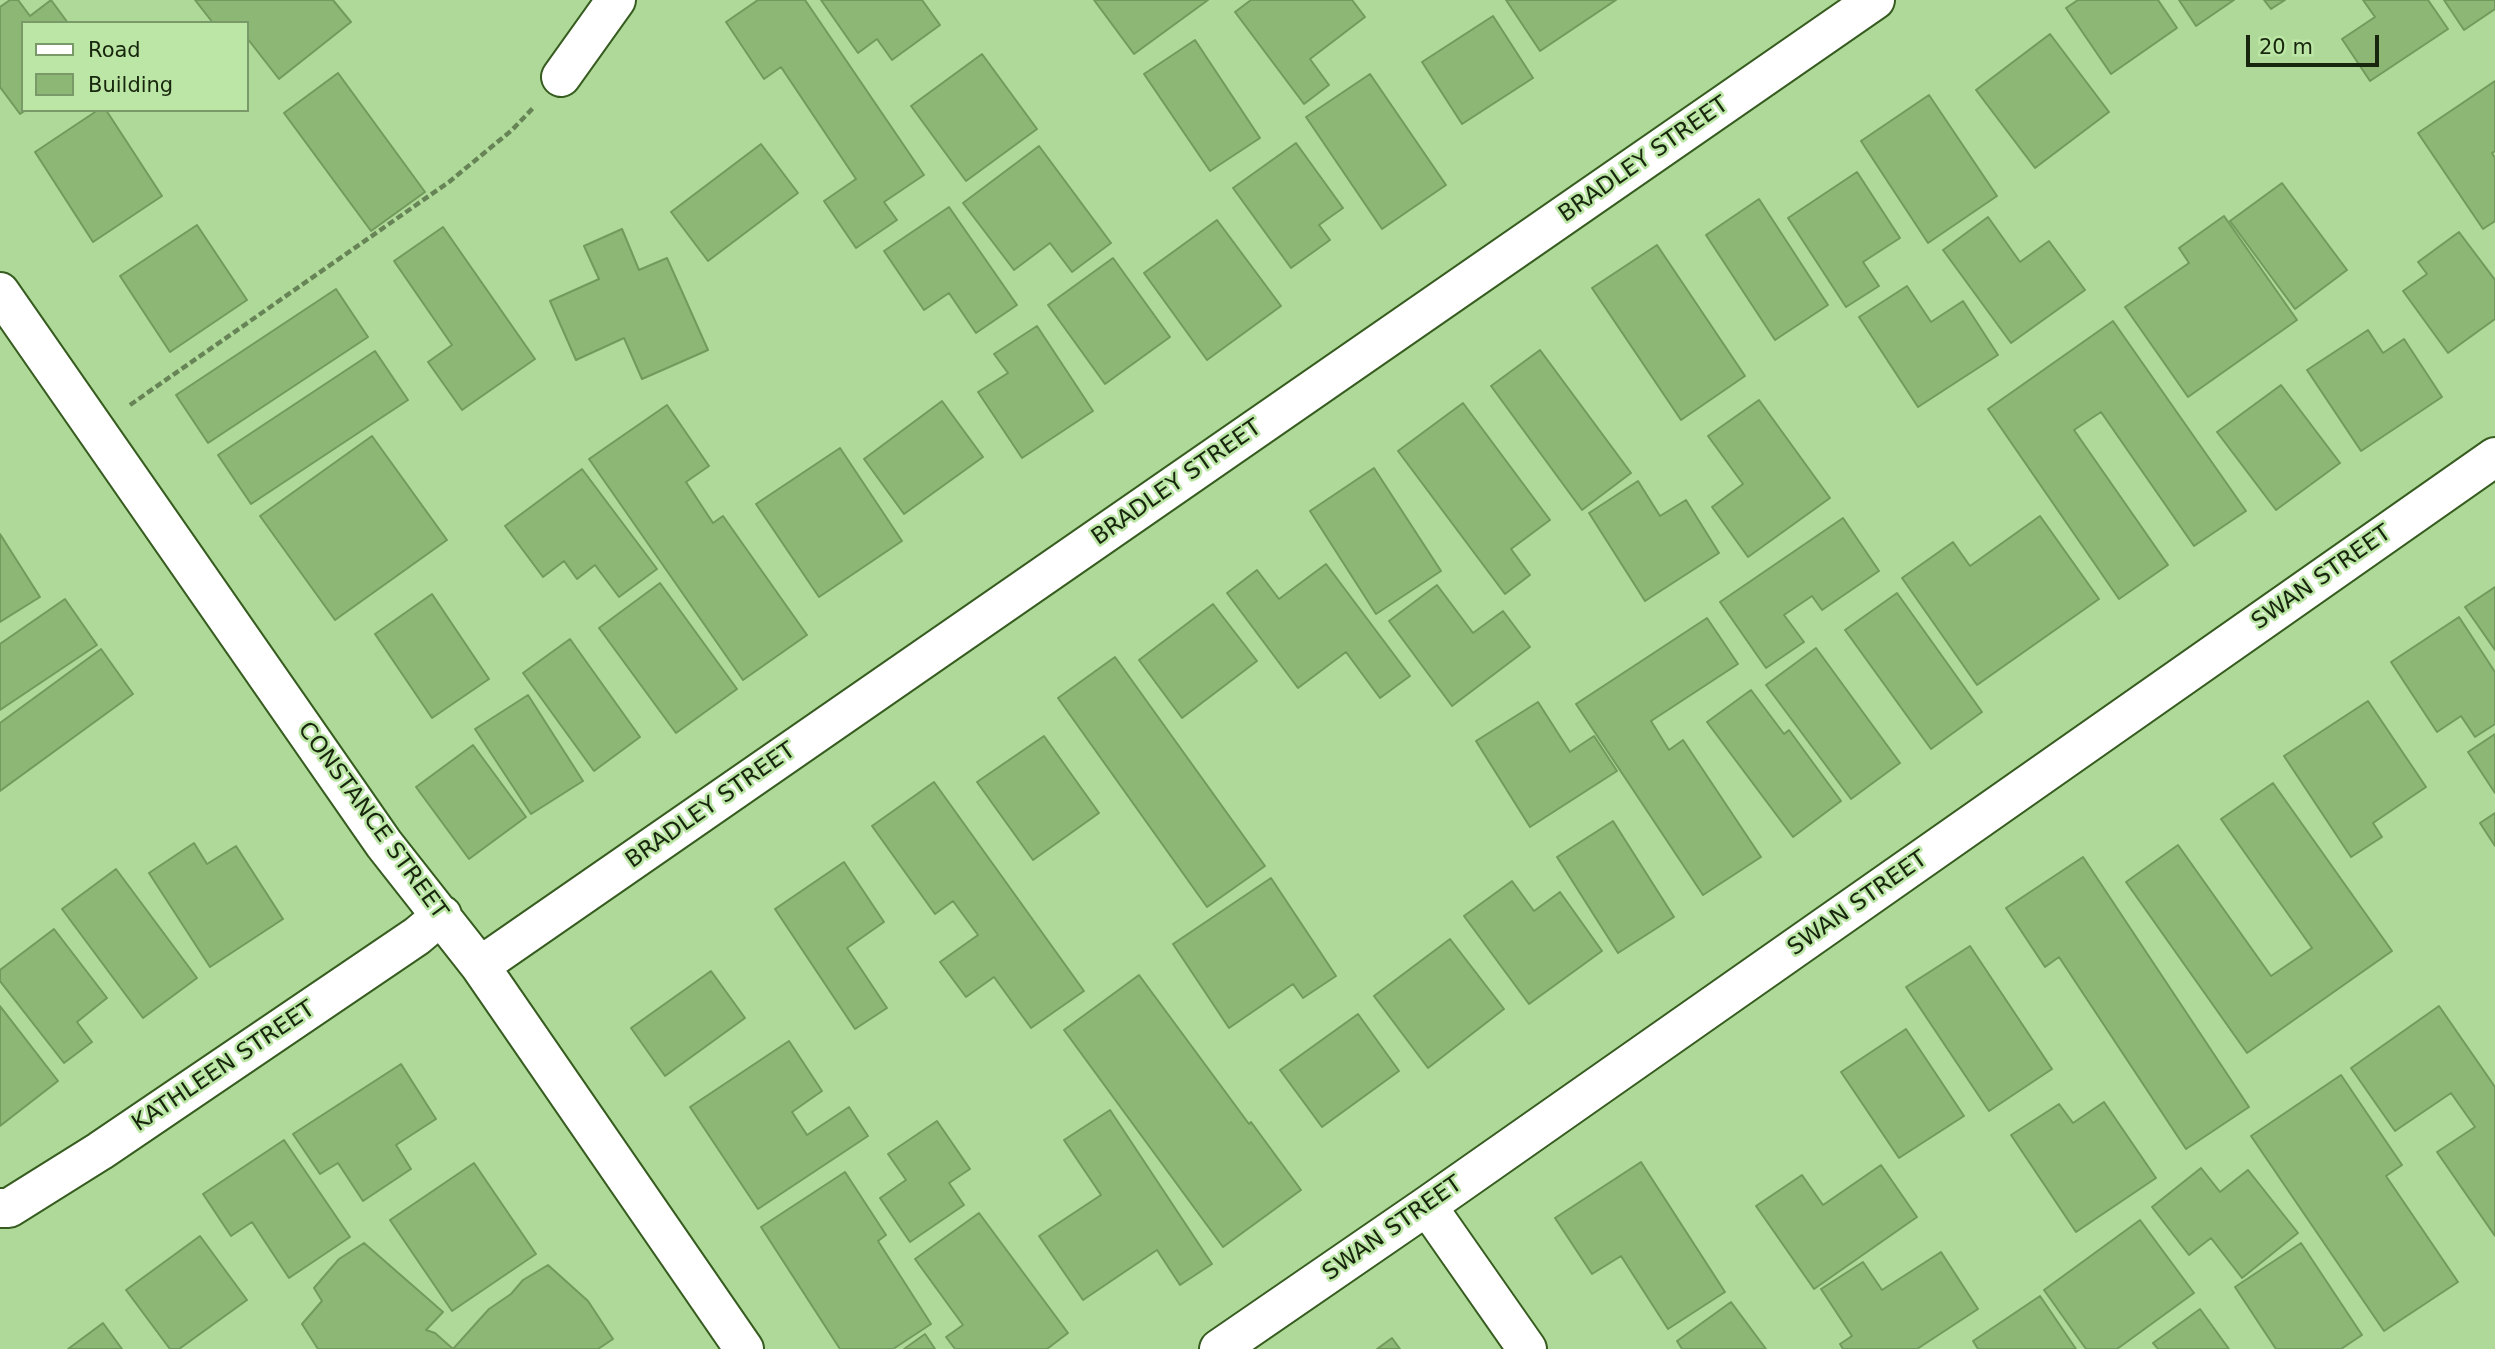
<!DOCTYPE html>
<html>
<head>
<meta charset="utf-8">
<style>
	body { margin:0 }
	#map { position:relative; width:2495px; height:1349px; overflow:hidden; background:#afd998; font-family:"DejaVu Sans",sans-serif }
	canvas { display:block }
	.legend { position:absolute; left:21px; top:21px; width:228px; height:91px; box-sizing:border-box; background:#bce6a5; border:2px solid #7a9968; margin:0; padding:9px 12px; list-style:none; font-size:21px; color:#17260d }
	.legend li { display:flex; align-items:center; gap:14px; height:35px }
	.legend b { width:35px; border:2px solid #7a9968 }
	.scale { position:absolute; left:2246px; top:35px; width:133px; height:32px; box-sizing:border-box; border:4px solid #17260d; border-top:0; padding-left:9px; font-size:21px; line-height:24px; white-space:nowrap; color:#17260d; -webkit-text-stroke:5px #bce6a5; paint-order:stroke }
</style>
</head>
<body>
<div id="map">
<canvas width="2495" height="1349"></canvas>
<ul class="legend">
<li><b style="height:9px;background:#fff"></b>Road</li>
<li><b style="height:19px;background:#8cb775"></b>Building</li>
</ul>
<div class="scale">20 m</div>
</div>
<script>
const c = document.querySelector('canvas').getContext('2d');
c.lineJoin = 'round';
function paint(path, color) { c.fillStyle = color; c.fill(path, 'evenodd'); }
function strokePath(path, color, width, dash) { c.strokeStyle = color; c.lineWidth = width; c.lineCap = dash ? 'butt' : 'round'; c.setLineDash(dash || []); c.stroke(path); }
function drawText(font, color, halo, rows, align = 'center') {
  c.font = font + ' "DejaVu Sans",sans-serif'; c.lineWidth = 5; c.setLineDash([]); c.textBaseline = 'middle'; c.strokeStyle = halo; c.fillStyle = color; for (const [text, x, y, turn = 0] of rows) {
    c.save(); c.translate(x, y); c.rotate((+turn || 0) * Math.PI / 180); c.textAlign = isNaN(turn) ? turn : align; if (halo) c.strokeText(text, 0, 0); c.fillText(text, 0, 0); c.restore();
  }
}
const building = new Path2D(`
	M10,0H18L30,16L51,0L68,23H23V110H26L20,114L0,87V7Z
	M195,0H333L351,22L279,79L247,38V23H213Z
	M758,0H805L924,175L884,202L897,220L856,248L824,201L856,179L781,67L764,79L726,22Z
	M821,0H922L940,25L892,60L877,39L858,53Z
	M1094,0H1208L1134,54Z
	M1251,0H1352L1365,17L1310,59L1329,85L1304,104L1235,12Z
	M1506,0H1616L1540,51Z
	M2078,0H2158L2177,28L2111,74L2066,8Z
	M2179,0H2234L2196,26Z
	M2264,0H2285L2271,9Z
	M2363,0H2428L2448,29L2370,81L2342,39L2375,17Z
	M2444,0H2495V9L2464,30Z
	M1493,16L1533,78L1462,124L1422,62Z
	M2050,34L2109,112L2035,168L1976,90Z
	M1195,40L1260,138L1210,171L1144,74Z
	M982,54L1037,129L966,181L911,106Z
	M338,73L425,192L371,231L284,113Z
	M1370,74L1446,185L1382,229L1306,117Z
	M2495,81V151L2492,153L2495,158V221L2483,229L2418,133Z
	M1929,95L1997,196L1928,243L1861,141Z
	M98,110H106L162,196L93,242L35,152Z
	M1296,143L1343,208L1319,225L1330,240L1291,268L1233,188Z
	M761,144L798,193L708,261L671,212Z
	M1039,146L1111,243L1072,272L1050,243L1014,270L963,203Z
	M1857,172L1900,238L1863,262L1879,286L1846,307L1788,218Z
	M2282,183L2347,270L2295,309L2230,221Z
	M1759,199L1828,305L1775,340L1706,235Z
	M949,207L1017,305L976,333L949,293L924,310L884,251Z
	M2224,216L2297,320L2188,397L2125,307L2189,263L2179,248Z
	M1988,217L2020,262L2049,241L2085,290L2011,343L1943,250Z
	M1217,220L1281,306L1207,360L1144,273Z
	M197,225L247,300L170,352L120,276Z
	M443,227L535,359L462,410L428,362L452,345L394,261Z
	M622,229L639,270L667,258L708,350L642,379L624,338L576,360L550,301L599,279L584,246Z
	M2459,232L2495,280V319L2448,353L2403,291L2427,274L2418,262Z
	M1657,245L1745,376L1681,420L1592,288Z
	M1113,258L1170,337L1105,384L1048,305Z
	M1907,286L1931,322L1963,301L1998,355L1918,407L1859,317Z
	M336,289L368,337L208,443L176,395Z
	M2113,321L2246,511L2194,546L2101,412L2074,430L2168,565L2119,599L1988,409Z
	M1037,326L1093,411L1022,458L978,392L1008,373L994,354Z
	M2368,330L2383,353L2404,339L2442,397L2361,451L2307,370Z
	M1540,350L1631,473L1582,510L1491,386Z
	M375,351L408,400L251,504L218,455Z
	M2281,385L2340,463L2276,510L2217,432Z
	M1759,400L1830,498L1748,557L1712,507L1743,484L1708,436Z
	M942,401L983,457L904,514L864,459Z
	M1463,403L1550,520L1511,549L1530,575L1505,594L1398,451Z
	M667,405L709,466L686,482L713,523L723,516L807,635L743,680L589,459Z
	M372,436L447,540L335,620L260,516Z
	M840,448L902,541L819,597L756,504Z
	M1374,468L1441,571L1376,614L1310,511Z
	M582,469L657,569L619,597L595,565L577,579L564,561L543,577L505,526Z
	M1638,481L1660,516L1686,500L1719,553L1645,601L1589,513Z
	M2040,516L2099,599L1977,685L1902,578L1953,542L1970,566Z
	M1843,518L1879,571L1822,610L1812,596L1784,615L1804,642L1766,668L1720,602Z
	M0,534L40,597L0,622Z
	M1326,564L1410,676L1380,698L1346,652L1298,688L1227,593L1257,570L1279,599Z
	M660,583L737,689L676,733L599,628Z
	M1437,585L1473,633L1503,611L1530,647L1452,706L1389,621Z
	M2495,587V650L2465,607Z
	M1897,593L1982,712L1931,749L1845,630Z
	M432,594L489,679L432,718L375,634Z
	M65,599L97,645L0,710V644Z
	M1213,604L1257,661L1182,718L1139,660Z
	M2459,617L2495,672V724L2475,737L2461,716L2437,732L2391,662Z
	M1707,618L1738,664L1651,721L1669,750L1683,740L1761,857L1703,895L1576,704Z
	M570,639L640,737L594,771L523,673Z
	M1816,648L1900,763L1851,799L1766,685Z
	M101,649L133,694L0,791V723Z
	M1115,657L1265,866L1207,907L1058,698Z
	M1751,690L1784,734L1789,730L1841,801L1793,837L1707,722Z
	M528,695L583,781L531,814L475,729Z
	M2368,701L2426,787L2373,823L2382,837L2351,857L2284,756Z
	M1538,702L1570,752L1594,736L1617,771L1530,827L1476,741Z
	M2495,734V793L2468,752Z
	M1044,736L1099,813L1033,860L977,782Z
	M473,745L526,817L469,859L416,787Z
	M934,782L1084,991L1031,1028L994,977L966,997L940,962L978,935L953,901L935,914L872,826Z
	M2273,783L2392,951L2247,1053L2126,882L2178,845L2271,976L2312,948L2221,819Z
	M2495,813V846L2480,823Z
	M1613,821L1674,917L1618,953L1557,857Z
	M194,843L207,864L236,846L283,919L210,967L149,873Z
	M2083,857L2249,1107L2186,1149L2059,957L2045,967L2006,908Z
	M844,862L884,922L847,948L887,1008L855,1029L775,909Z
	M116,869L197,978L143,1018L62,909Z
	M1271,878L1336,976L1303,998L1293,984L1229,1028L1173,944Z
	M1512,881L1534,911L1560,892L1602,951L1529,1004L1464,916Z
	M54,929L107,998L77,1022L92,1042L64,1063L0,981V970Z
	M1450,939L1504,1009L1428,1068L1374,996Z
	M1970,946L2052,1069L1989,1111L1906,987Z
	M711,971L745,1018L665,1076L631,1028Z
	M1139,975L1249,1124L1251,1122L1301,1190L1223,1247L1064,1030Z
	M0,1006L58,1081L0,1126Z
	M2439,1006L2495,1087V1236L2437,1152L2475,1127L2451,1093L2395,1131L2351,1068Z
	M1358,1014L1399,1071L1322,1127L1280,1070Z
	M1906,1029L1964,1116L1899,1158L1841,1072Z
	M789,1041L822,1091L792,1112L807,1135L849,1107L868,1136L758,1209L690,1107Z
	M401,1064L436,1119L396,1145L411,1169L363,1201L338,1163L320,1174L293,1134Z
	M2341,1075L2402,1165L2386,1176L2458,1282L2384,1331L2251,1136Z
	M2104,1102L2156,1178L2076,1232L2011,1135L2059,1104L2073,1123Z
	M1110,1110L1212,1264L1180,1285L1157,1250L1083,1300L1039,1236L1101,1195L1064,1140Z
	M937,1121L970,1169L949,1183L964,1205L910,1242L880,1198L906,1180L888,1154Z
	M284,1140L350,1237L289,1278L252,1222L231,1236L203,1194Z
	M1641,1162L1725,1292L1668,1329L1621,1256L1592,1274L1555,1218Z
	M474,1163L536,1254L452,1311L390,1220Z
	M1881,1165L1917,1217L1814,1289L1756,1206L1802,1175L1823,1205Z
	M2201,1168L2220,1192L2248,1170L2298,1233L2242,1278L2211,1238L2189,1255L2152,1207Z
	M845,1172L886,1235L878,1241L931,1324L893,1349H840L761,1227Z
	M979,1213L1068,1333L1047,1349H955L946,1337L963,1325L915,1259Z
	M2140,1220L2194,1293L2117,1349H2086L2044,1290Z
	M200,1236L247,1300L179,1349H170L126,1290Z
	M364,1243L443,1312L426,1330L435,1333L453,1349L489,1309L511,1294L523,1280L548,1265L588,1301L613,1339L598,1349H318L302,1324L322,1301L314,1288L339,1259Z
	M2301,1243L2362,1335L2341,1349H2276L2235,1287Z
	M1941,1252L1978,1309L1917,1349H1843L1840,1344L1852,1336L1821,1289L1863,1262L1882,1290Z
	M2040,1296L2076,1349H1978L1973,1341Z
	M1731,1302L1766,1349H1682L1677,1341Z
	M2200,1309L2229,1349H2158L2153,1343Z
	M103,1323L122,1349H68Z
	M925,1334L935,1349H904Z
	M1392,1338L1400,1349H1377Z`);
const path = new Path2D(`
	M130,405L449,182L512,130L534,107`);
const minor = new Path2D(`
	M561,77L616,0
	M0,292L384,844L480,966L744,1349
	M480,966L1875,0
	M1427,1206L1527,1349
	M0,1208H9L100,1151L417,936L442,915
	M1219,1349L1427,1206L2495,457`);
const streetNames = [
	["BRADLEY STREET",1644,160,-35],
	["BRADLEY STREET",1177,483,-35],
	["SWAN STREET",2322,578,-35],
	["BRADLEY STREET",711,806,-35],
	["CONSTANCE STREET",372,821,54],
	["SWAN STREET",1858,904,-35],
	["KATHLEEN STREET",224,1067,-34],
	["SWAN STREET",1393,1229,-35]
];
paint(building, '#8cb775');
strokePath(building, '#729a5c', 2);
strokePath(minor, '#375c20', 42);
strokePath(path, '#678456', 4.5, [7, 3.5]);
strokePath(minor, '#fff', 38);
drawText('23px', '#17260d', '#bce6a5', streetNames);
</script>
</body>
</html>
